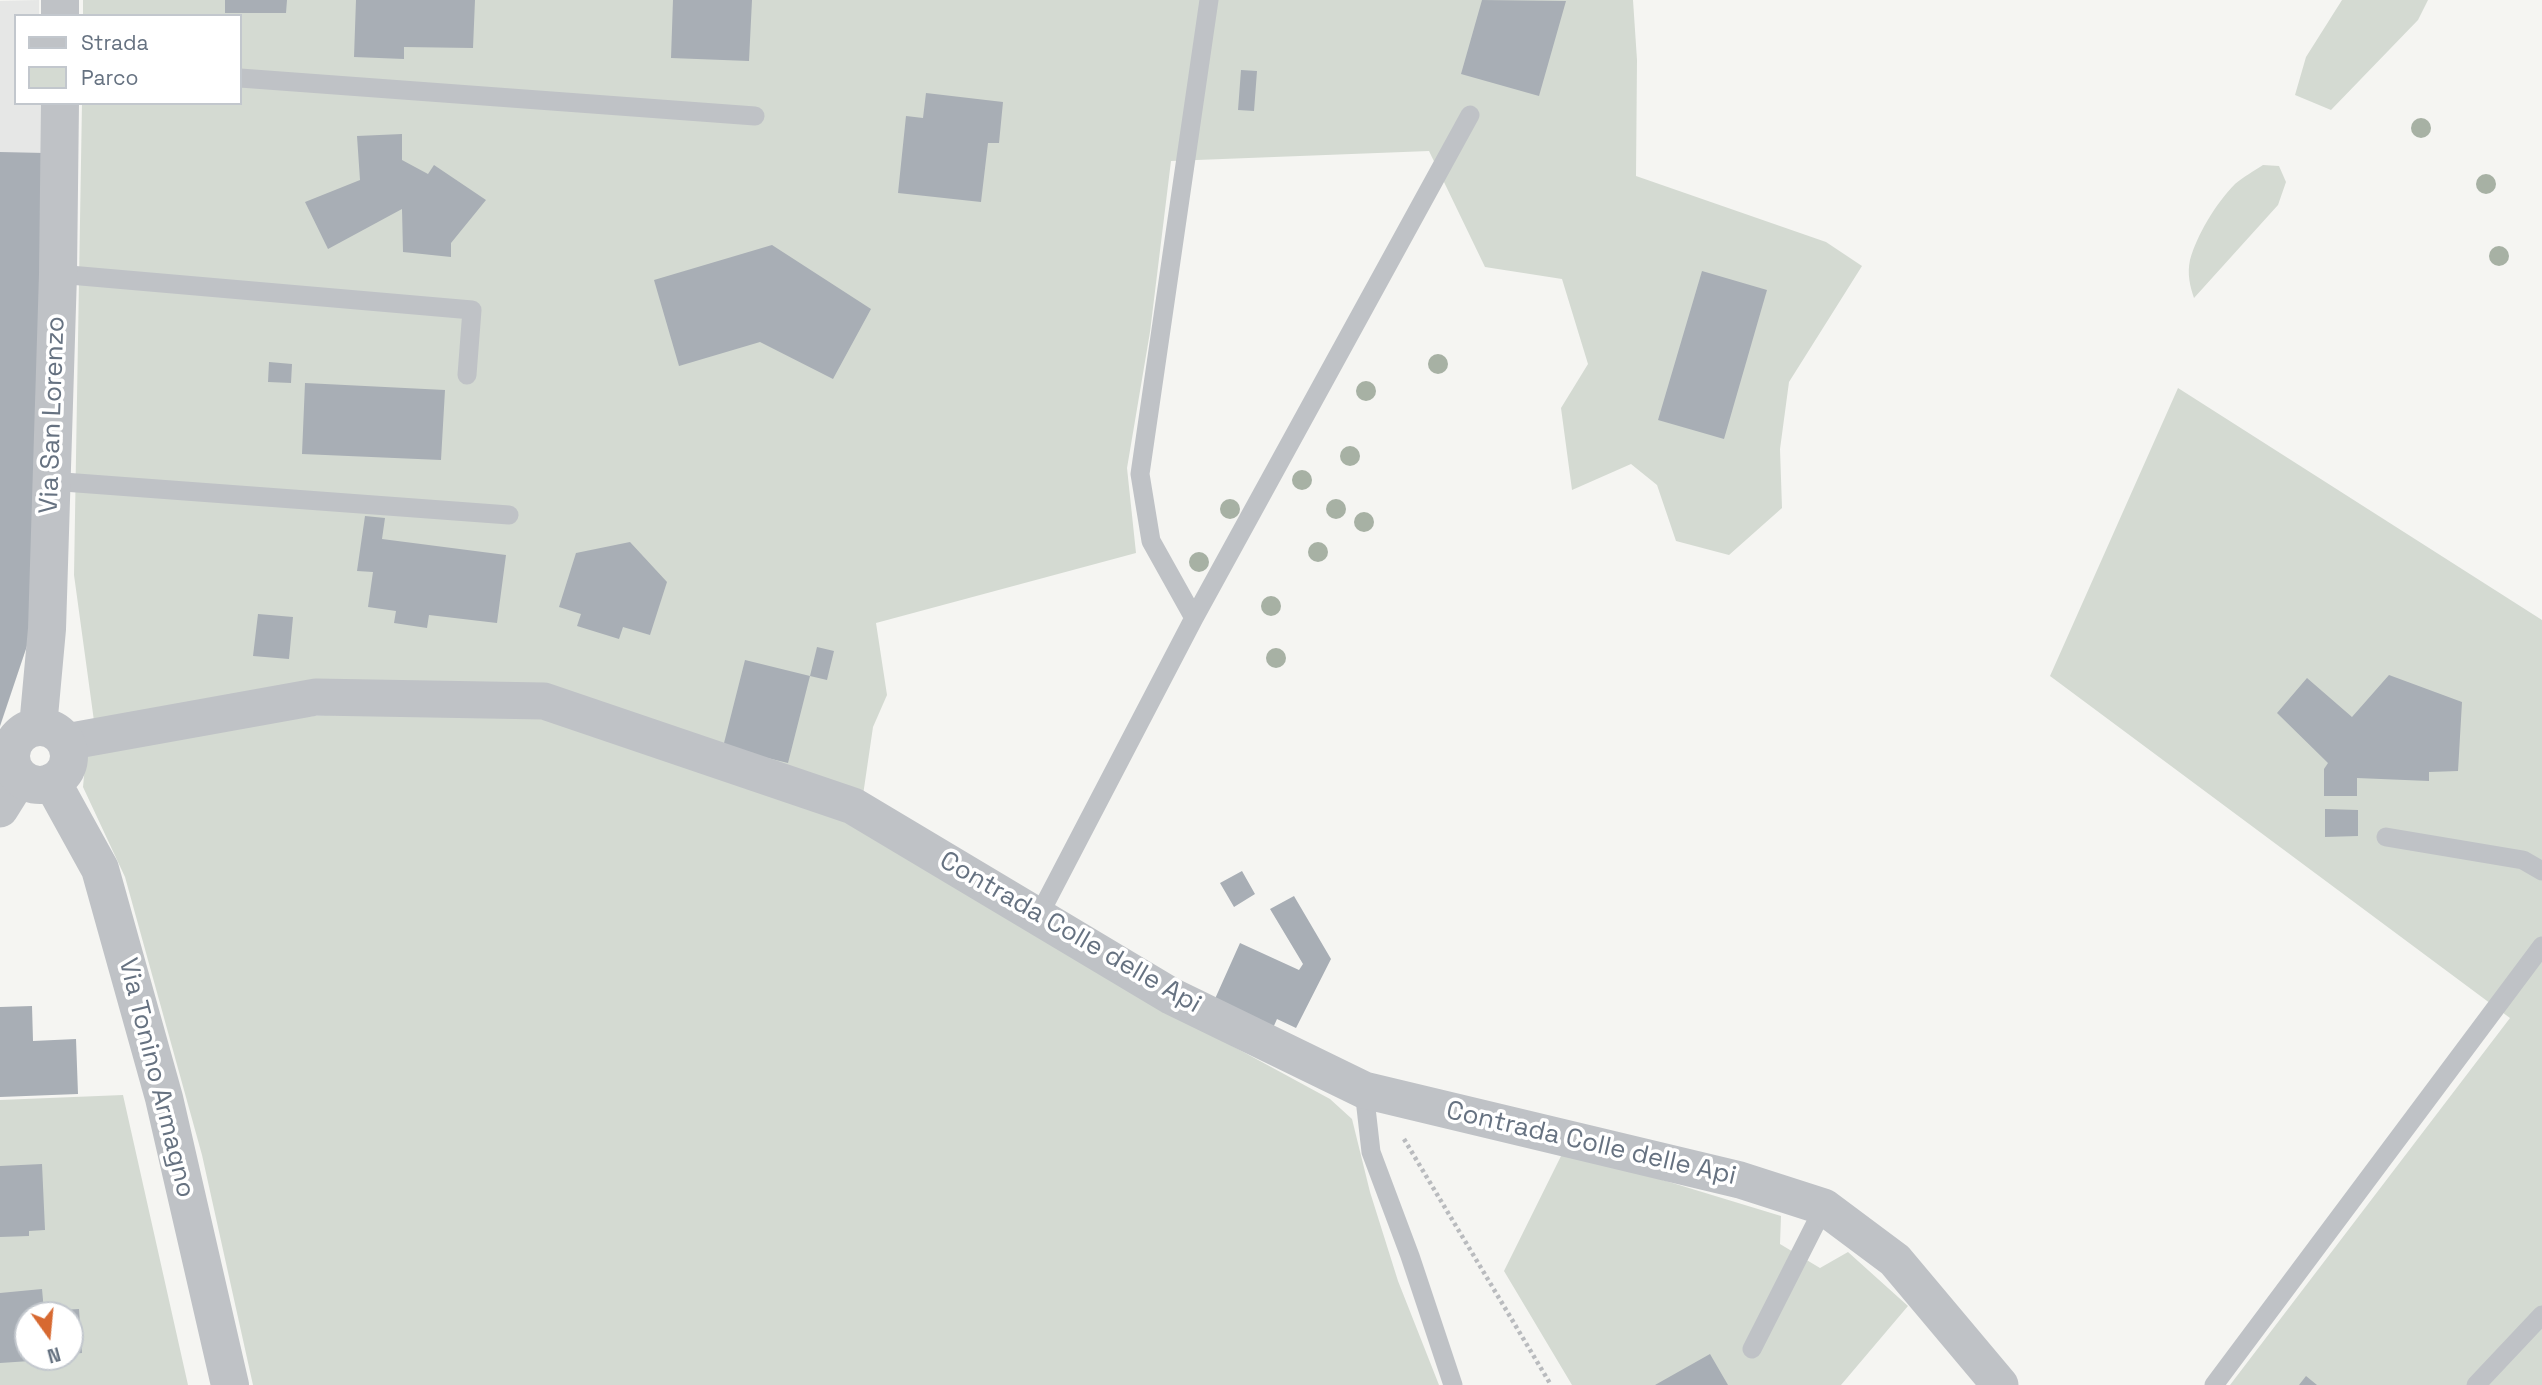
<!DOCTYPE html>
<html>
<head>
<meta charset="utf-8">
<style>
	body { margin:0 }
	#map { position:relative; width:2542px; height:1385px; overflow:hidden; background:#f5f5f2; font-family:"Space Grotesk",sans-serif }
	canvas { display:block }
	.legend { position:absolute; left:14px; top:14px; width:228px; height:91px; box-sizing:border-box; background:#fff; border:2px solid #c2c7cd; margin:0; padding:9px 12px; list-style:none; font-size:21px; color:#667281 }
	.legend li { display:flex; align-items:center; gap:14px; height:35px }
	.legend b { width:35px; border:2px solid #c2c7cd }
	.north { position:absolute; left:14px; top:1301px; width:70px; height:70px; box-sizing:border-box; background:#fff; border:2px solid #c2c7cd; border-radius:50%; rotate:165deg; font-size:19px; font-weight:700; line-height:28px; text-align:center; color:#667281 }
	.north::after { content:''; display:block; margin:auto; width:24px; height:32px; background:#d76931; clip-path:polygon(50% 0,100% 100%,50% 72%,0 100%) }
</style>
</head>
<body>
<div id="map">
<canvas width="2542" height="1385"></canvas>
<ul class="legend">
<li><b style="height:9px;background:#bfc2c6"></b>Strada</li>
<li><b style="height:19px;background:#d4dad2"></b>Parco</li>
</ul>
<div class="north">N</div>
</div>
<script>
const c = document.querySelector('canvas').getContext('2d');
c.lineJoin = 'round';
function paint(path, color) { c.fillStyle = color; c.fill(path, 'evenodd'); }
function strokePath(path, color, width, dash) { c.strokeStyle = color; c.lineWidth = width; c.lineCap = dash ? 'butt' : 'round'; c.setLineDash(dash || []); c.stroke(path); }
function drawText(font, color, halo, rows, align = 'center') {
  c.font = font + ' "Space Grotesk",sans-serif'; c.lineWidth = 7; c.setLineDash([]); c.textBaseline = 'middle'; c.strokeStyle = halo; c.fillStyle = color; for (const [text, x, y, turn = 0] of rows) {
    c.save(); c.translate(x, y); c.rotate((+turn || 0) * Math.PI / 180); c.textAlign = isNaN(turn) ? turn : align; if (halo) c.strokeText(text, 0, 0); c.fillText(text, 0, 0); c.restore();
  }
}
const built = new Path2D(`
	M39,0V16H16V103H43L33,628L0,727V1Z`);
const green = new Path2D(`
	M83,0H1633L1637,60L1636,176L1826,242L1862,266L1789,382L1780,449L1782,508L1729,555L1676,541L1657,485L1631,464L1572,490L1561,408L1588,364L1562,279L1485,267L1429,151L1171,161L1150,332L1127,468L1136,553L876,623L887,695L873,727L862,802L544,696L94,721L74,575L82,103H240V16H83Z
	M2342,0H2428L2418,20L2331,110L2295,95L2306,57Z
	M2263,165L2279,166L2286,182L2278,205L2194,298C2190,286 2187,274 2190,260C2197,235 2216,203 2235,184C2243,177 2254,171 2263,165Z
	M2178,388L2542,620V1385H2230L2510,1018L2050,676Z
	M326,715L545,718L845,818L1168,1011L1330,1099L1352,1119L1370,1192L1398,1281L1439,1385H253L202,1155L125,877L83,787L86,754L254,721Z
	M123,1095L188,1385H0V1100ZM28,1315H70V1357H28Z
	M1564,1150L1781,1216L1780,1244L1820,1268L1848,1252L1908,1306L1841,1385H1572L1504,1271Z`);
const building = new Path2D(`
	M225,0H287L286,13H225Z
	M356,0H475L473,48L404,47V59L354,57Z
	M673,0H752L749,61L671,58Z
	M1482,0L1566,1L1539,96L1461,74Z
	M1241,70L1257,71L1254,111L1238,110Z
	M926,93L1003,102L999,143H988L981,202L898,193L906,116L923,118Z
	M402,134V160L428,174L434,165L486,200L451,243V257L403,252L402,209L328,249L305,202L360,180L357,136Z
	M0,152L45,153L33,628L0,726Z
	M772,245L871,309L833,379L760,342L679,366L654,280Z
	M1702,271L1767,290L1724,439L1658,420Z
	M269,362L292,364L291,383L268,382Z
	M305,383L445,390L441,460L302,454Z
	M365,516L385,518L382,539L506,555L497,623L429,615L427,628L394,623L396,611L368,607L373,572L357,571Z
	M630,542L667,582L650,635L623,627L619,639L577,626L581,614L559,607L576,553Z
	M258,614L293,617L289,659L253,656Z
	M817,647L834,651L827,680L810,676Z
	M745,660L810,676L788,763L723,747Z
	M2389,675L2462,702L2458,771L2429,772V781L2357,778V796H2324V769L2328,763L2277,713L2307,678L2352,717Z
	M2325,809L2358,810V836L2325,837Z
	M1242,871L1255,894L1234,907L1220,883Z
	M1294,896L1331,959L1296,1028L1277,1019L1273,1028L1214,1001L1240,943L1299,970L1303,964L1270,909Z
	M32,1006L33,1041L76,1039L78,1094L0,1097V1007Z
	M42,1164L45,1230L29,1231V1236L0,1237V1166Z
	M42,1289L44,1311L79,1309L82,1353L70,1354V1315H28V1357H30V1361L0,1363V1293Z
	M1710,1354L1728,1385H1655Z
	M2306,1376L2317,1385H2299Z`);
const path = new Path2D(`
	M1404,1139L1551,1385`);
const service = new Path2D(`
	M240,78L755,116
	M58,274L472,310L467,375
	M50,481L509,515
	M1194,618L1151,541L1140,474L1209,0
	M2386,837L2523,860L2542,871
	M1038,917L1194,618L1470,115
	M1364,1090L1371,1152L1410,1256L1453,1385
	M1752,1349L1824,1207
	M2214,1385L2542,946
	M2476,1385L2542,1315`);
const minor = new Path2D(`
	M66,742L316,697L544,701L853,806L1171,996L1364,1090L1740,1180L1824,1207L1895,1260L2000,1385
	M0,809L20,777`);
const tertiary = new Path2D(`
	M60,0V16
	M38,727L47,629L58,274L60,103
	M11 756a29 29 0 1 1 58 0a29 29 0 1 1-58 0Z
	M52,782L100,869L164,1098L230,1385`);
const trees = [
	[2421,128],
	[2486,184],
	[2499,256],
	[1438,364],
	[1366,391],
	[1350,456],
	[1302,480],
	[1230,509],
	[1336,509],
	[1364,522],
	[1318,552],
	[1199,562],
	[1271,606],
	[1276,658]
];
const streetNames = [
	["Via San Lorenzo",53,415,-88],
	["Contrada Colle delle Api",1070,933,30],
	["Via Tonino Armagno",156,1078,76],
	["Contrada Colle delle Api",1591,1144,13]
];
paint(built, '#e6e7e6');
paint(green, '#d4dad2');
paint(building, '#a8aeb5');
strokePath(path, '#b9bbbe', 4.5, [3.5, 3.5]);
strokePath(service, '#bfc2c6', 19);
strokePath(minor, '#bfc2c6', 37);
strokePath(tertiary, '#bfc2c6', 38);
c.fillStyle = '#a7b1a4';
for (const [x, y] of trees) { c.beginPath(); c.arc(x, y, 10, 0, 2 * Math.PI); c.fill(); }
drawText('26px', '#667281', '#fff', streetNames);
</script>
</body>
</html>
